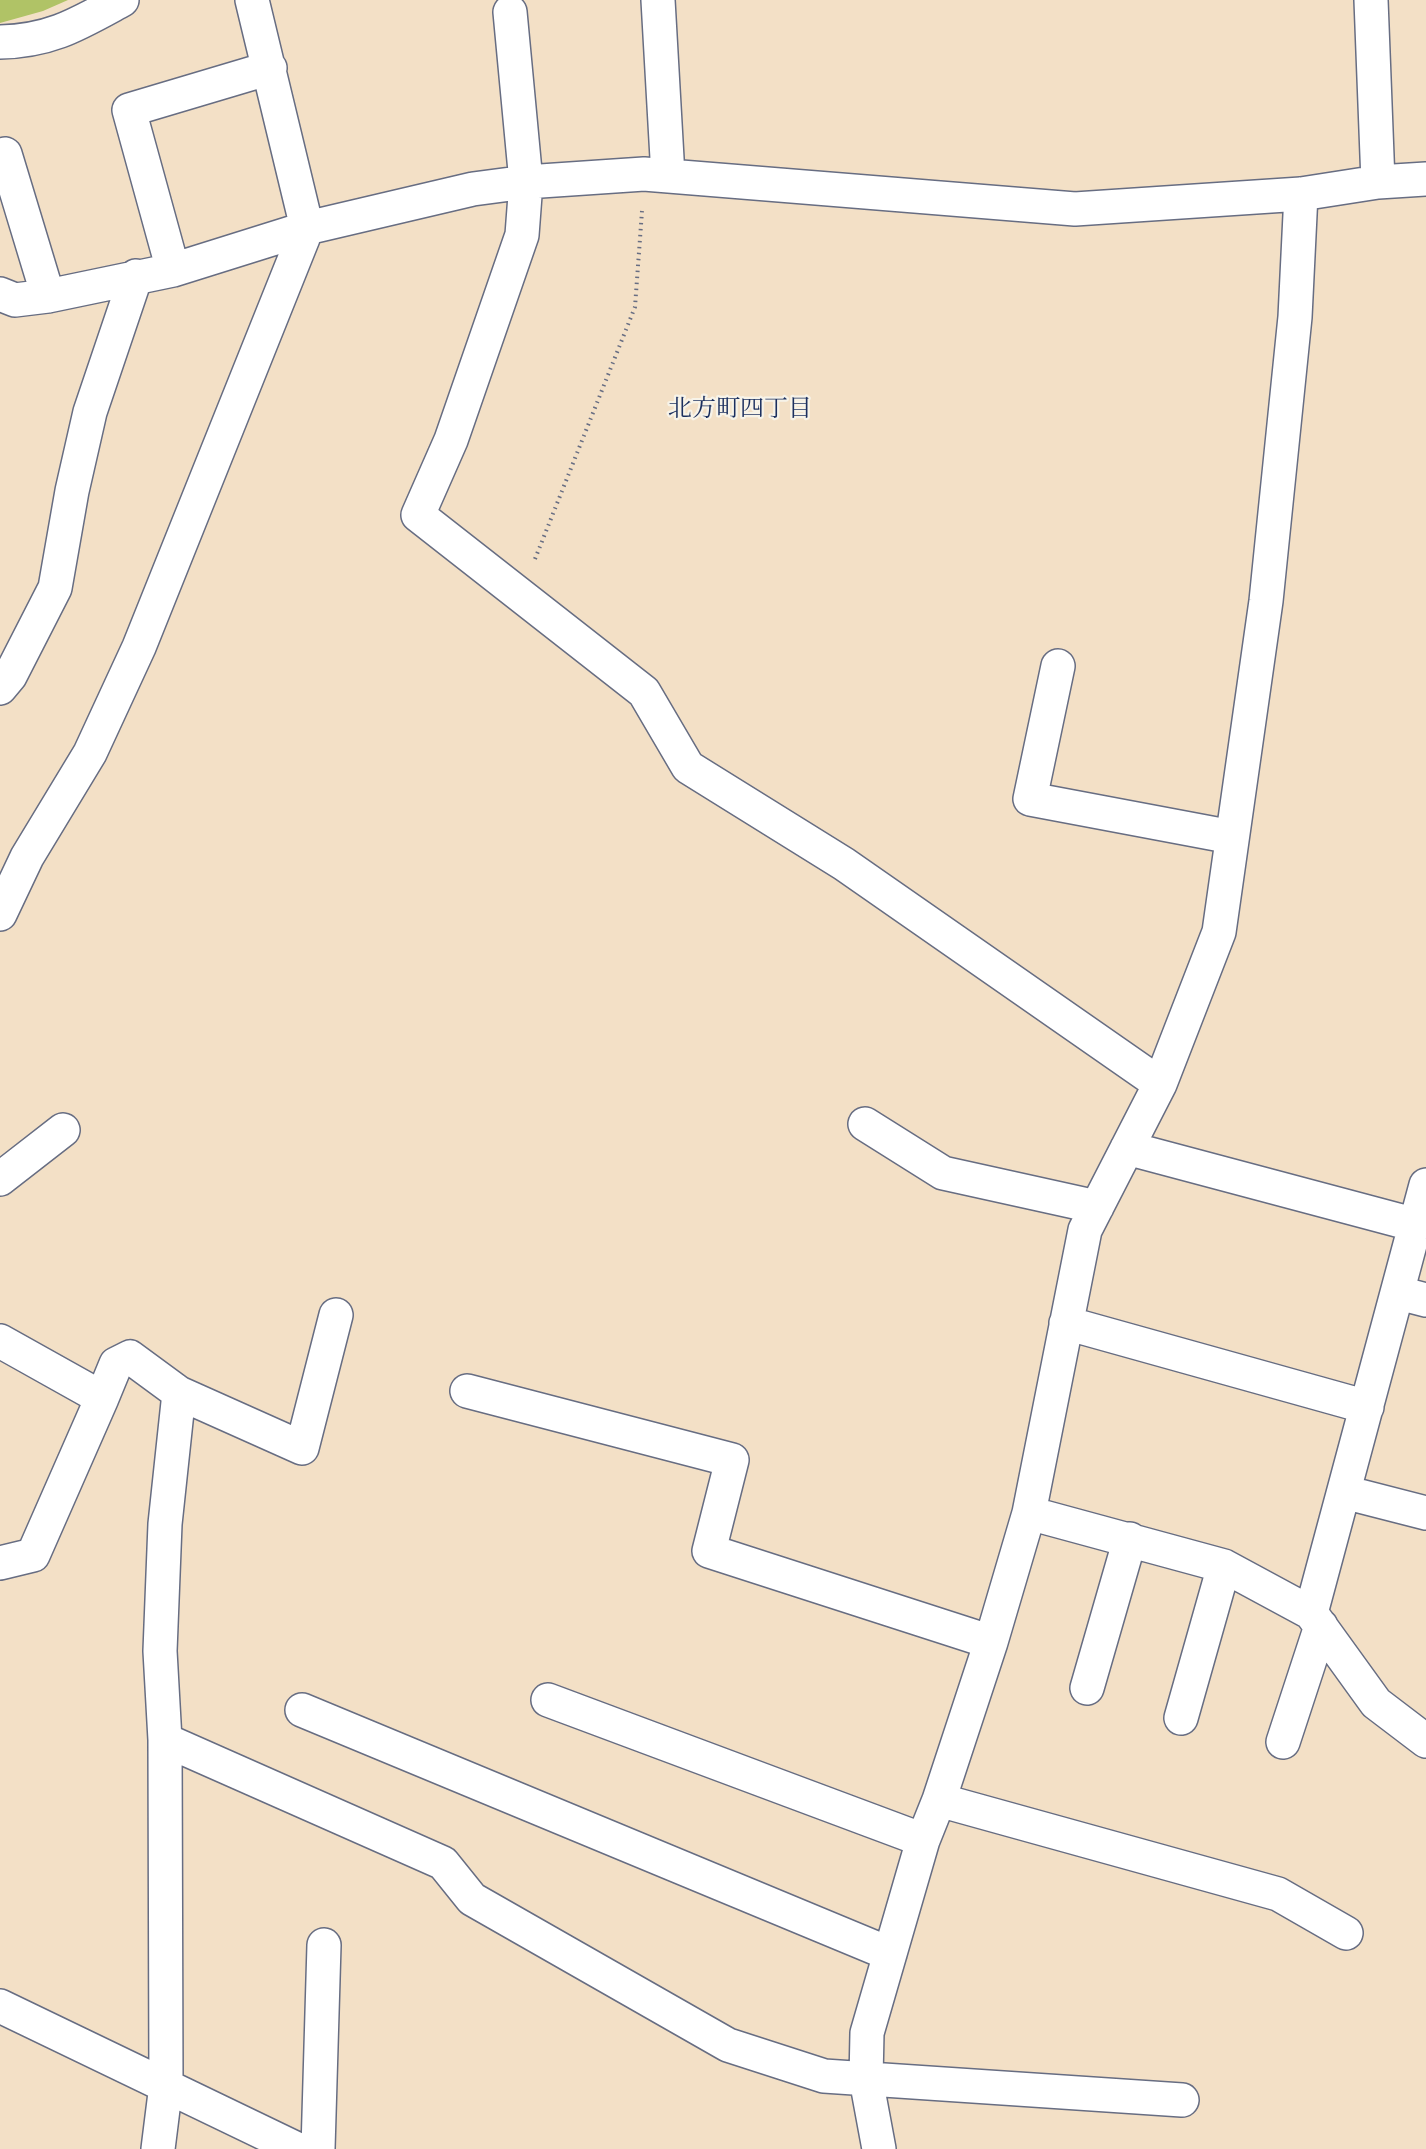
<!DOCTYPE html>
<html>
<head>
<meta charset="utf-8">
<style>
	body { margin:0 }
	canvas { display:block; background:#f3e0c6 }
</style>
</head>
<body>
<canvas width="1426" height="2149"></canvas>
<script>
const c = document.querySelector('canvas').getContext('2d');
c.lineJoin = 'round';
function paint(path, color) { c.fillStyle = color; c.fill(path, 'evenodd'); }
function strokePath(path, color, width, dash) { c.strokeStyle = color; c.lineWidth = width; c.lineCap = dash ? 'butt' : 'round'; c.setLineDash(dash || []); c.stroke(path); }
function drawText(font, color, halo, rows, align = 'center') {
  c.font = font + ' "Gentium Book Plus","Noto Serif JP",serif'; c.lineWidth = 4.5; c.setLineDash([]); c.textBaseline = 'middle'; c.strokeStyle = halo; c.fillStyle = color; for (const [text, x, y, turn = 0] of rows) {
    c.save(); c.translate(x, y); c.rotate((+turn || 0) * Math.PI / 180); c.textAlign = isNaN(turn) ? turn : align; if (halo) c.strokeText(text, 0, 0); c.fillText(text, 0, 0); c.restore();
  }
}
const green = new Path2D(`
	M0,0H68L43,11L0,23Z`);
const path = new Path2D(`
	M535,559L635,307L642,211`);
const minor = new Path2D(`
	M658,0L668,176
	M1371,0L1378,182
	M510,12L526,182L522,235L451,440L418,515L644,692L688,767L844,864L1160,1084
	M0,42C51,41 78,24 122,0
	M5,154L48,296
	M173,270L129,110L270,68
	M0,294L15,300L48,296L173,270L307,228L473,189L526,182L644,174L1075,209L1301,194L1378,182L1426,179
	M1058,666L1030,799L1232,837
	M0,688L10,676L55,588L72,491L90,412L136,276
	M0,914L27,857L90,753L139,647L307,228L252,0
	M865,1124L943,1173L1097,1207
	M1127,1148L1416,1225
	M0,1179L63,1130
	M1399,1293L1426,1300
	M1066,1323L1367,1407
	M0,1341L102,1398L116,1364L130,1357L179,1393L302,1448L336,1315
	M467,1391L732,1460L709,1551L991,1642
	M1344,1492L1426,1513
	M1029,1513L1224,1566L1311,1613L1376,1703L1426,1741
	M0,1563L33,1555L102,1398
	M1311,1613L1426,1185
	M1087,1688L1130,1539
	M548,1700L923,1840
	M302,1710L890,1954
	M1181,1718L1224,1566
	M165,1740L443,1863L472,1899L728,2045L824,2076L1182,2100
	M1283,1742L1321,1626
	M939,1800L1278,1894L1346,1933
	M0,2006L297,2149
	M158,2149L166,2085L165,1740L160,1651L165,1524L179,1393
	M318,2149L324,1945
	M879,2149L866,2079L867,2033L923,1840L939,1800L991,1642L1029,1513L1085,1230L1160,1084L1219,932L1266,601L1295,317L1301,194`);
const neighbourhoodNames = [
	["北方町四丁目",740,410]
];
paint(green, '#b0c366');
strokePath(minor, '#676d82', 36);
strokePath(path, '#676d82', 4, [1.5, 4.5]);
strokePath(minor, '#fff', 33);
drawText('24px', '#1b2f5e', '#f7f3e8', neighbourhoodNames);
</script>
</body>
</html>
